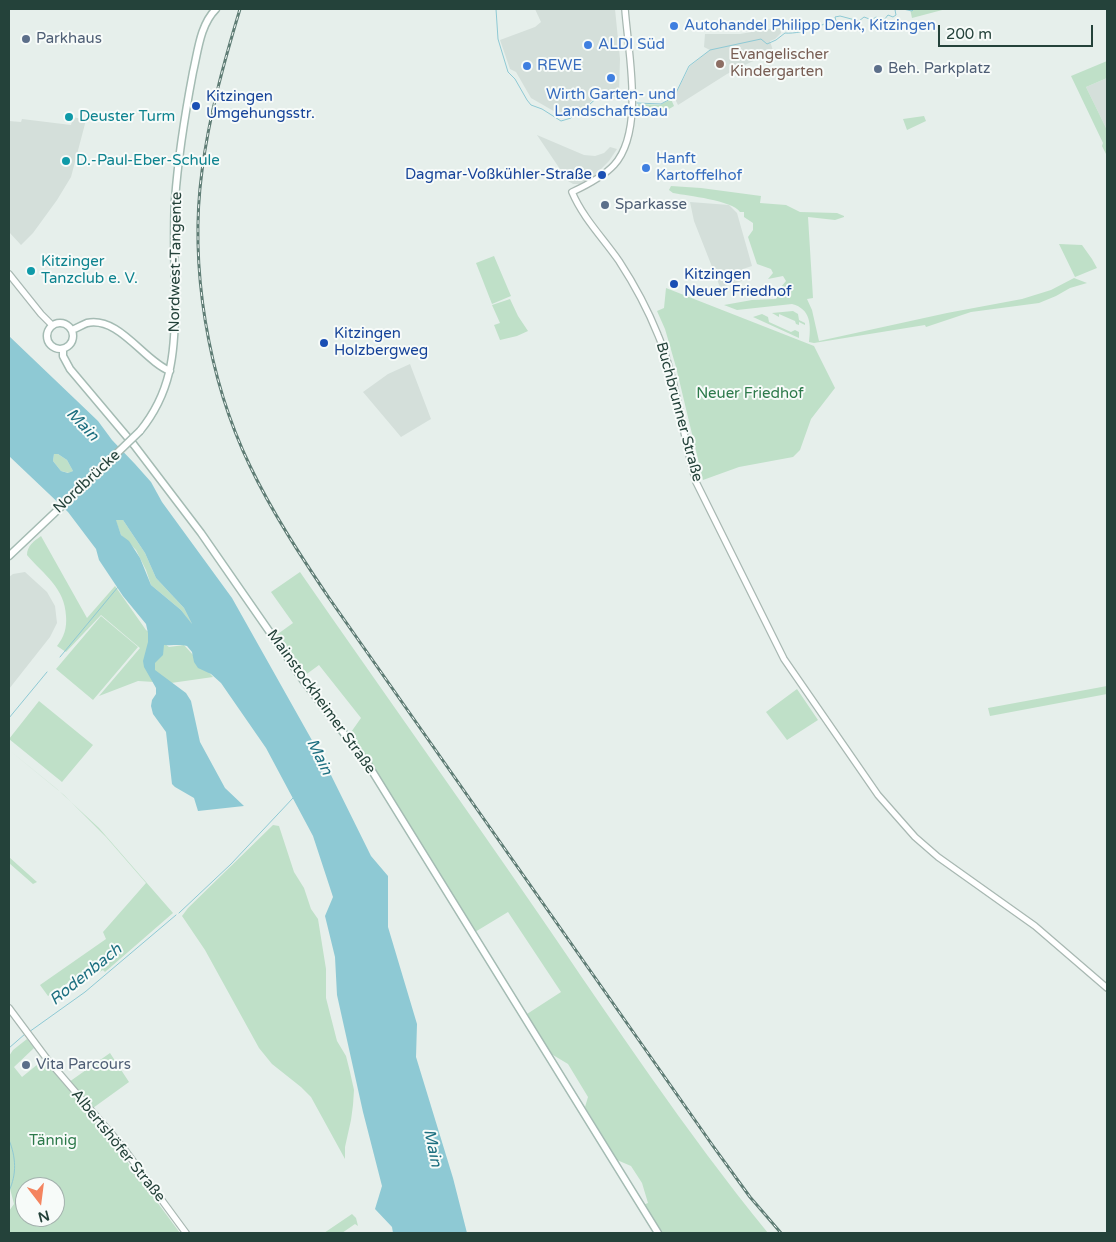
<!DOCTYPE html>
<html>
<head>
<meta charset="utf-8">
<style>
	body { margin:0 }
	#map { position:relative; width:1116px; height:1242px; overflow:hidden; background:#e6efeb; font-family:"Varela Round",sans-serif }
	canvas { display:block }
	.frame { position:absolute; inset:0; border:10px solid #24423a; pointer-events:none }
	.north { position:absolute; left:15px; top:1177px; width:50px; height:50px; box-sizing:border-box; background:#f7fbf9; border:1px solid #a3b1ad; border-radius:50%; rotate:165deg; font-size:14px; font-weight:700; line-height:20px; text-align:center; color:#24423a }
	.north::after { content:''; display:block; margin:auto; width:18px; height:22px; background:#f4845f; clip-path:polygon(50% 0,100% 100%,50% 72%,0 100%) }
	.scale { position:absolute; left:938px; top:25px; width:155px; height:22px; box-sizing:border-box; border:2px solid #24423a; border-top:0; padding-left:6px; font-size:15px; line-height:18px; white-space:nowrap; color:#24423a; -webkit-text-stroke:4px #f7fbf9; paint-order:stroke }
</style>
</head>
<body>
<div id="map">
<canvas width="1116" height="1242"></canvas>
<div class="frame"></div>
<div class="north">N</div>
<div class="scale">200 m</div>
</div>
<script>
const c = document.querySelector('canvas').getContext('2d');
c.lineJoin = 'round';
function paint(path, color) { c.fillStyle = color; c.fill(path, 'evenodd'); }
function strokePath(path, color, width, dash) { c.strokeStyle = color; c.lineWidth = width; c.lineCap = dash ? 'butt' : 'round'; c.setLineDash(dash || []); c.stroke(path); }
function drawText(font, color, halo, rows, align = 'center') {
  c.font = font + ' "Varela Round",sans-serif'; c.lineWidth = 4; c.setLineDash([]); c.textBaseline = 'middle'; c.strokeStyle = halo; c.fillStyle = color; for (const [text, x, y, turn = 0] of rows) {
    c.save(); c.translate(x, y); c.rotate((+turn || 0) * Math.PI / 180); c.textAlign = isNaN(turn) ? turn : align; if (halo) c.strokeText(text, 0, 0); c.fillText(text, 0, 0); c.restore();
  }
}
const built = new Path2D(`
	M535,9H615L620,59L619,93L603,92L596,95L589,104L564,117L531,98L516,72L510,69L500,40L535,27L541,22Z
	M780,27L781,33L775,39L770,41L774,54L751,62L727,74L678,105L674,97L690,66L710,50L704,47L705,34H740Z
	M1107,78V130L1086,87Z
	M73,117L86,120L71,177L57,200L33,233L21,245L9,232V121L21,122L22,119L71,125Z
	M537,135L584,155L595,156L604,153L610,147L617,149L609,161L595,175L580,184H573L568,181Z
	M690,202L729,205L737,213L752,266L743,269L746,280L720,287L694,221Z
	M410,364L431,419L401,437L363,392L388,374Z
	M25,572L47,592L55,606L57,623L50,637L9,689V577L13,574Z`);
const green = new Path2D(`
	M910,9H946L912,18Z
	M1107,61V78L1086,87L1107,130V156L1102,146L1103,143L1071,76Z
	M671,99L674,106C664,112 650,120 639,113L638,104L660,105Z
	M924,116L926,121L907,130L903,119Z
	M671,186L701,188L761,196L760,203L786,205L800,212L837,213L844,216V217L835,220L808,217L813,298L807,299L812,310L819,341L947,313L1022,299L1051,290L1074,278L1087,283L1070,288L1056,296L1039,303L971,312L926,327L925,325L814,343L809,342C811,325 811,309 792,304L737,310L724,305L752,300L776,299L782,290L781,287L786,281L783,276L768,279L773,273L771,269L757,264L748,237L753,230V223L744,217V212H740C732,200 688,196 673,193L669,190Z
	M1059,244L1082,245L1092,259L1097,268L1075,277Z
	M494,256L511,296L492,304L476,263Z
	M666,288L814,346L835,388L811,419L800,450L793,457L739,467L703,480L676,367L665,329L657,311L664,308Z
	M510,299L518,316L528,331L517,336L500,340L494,325L500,323L492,305Z
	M793,311L798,314L799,320L805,323V325L799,322V325L796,324L795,321L779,314V317L772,313Z
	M762,314L768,317L769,322L791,332L795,330L799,332V338L753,317Z
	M54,454H58L67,460L73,471L69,473L61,471L53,461Z
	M115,519L123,520L145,553L156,578L184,608L193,626L181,610L151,585L146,570L136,550L121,535Z
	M41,536L87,618L115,586L146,630L169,647L184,645L213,677L171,683L138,681L99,696L140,648L101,615L66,652L57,646C64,637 67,628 66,616C65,588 44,575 27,555C27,546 34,541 41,536Z
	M300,572C379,686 459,798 538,913C612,1021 685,1131 768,1233H663L643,1205L648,1203L642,1183L631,1166L617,1160L585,1107L588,1097L568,1064L548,1052L527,1014L561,992L508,912L475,932L424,854L349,735L361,718L319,665L304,676L275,636L293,623L271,592Z
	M101,616L138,647L93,700L56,669Z
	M1107,686V694L990,716L988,708Z
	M797,689L818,720L787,740L766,712Z
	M39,701L93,745L62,782L9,739Z
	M9,750L57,789L99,828L173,913L105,972L103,970L98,973L92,967L48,996L40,985L106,939L103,932L146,883L106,837L64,795Z
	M273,825L279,826L294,872L304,888L311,909L318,919L326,969V998L337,1041L346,1056L350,1072L354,1090L353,1105L351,1120L345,1147V1159L311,1097L301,1087L272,1064L259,1048L205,950L182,916L188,908Z
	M9,857L37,882L33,884L9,863Z
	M27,1039L34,1048L14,1067L22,1077L38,1064L45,1061L120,1152L180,1233H9V1211L14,1204L9,1185V1056L13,1050ZM25,1187H55V1217H25Z
	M110,1053L129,1082L93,1108L69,1082Z
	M352,1214L356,1218L358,1226L355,1224L342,1233H324Z`);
const water = new Path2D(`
	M9,336L98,421L112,440L135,464L151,482L162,502L232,598L327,767L371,856L388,876V927L417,1024L416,1057L453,1178L467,1233H393L392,1227L375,1209L382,1186L363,1112L337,995L335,957L325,916L333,897L313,836L266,748L221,683L211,674L198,668L194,662L192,652L187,646C179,644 172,646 164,645L163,655L155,663V670L186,693L191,701L200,742L225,788L244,806L198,811L194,798L175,787L172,784L166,732L153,714L151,706L152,700L156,694V688L144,667L143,661L148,642V633L146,624L123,596L99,560L96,549L68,512L9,456ZM54,454H58L67,460L73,471L68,473L61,471L53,461ZM116,520H123L145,553L156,578L184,608L192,624L181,610L151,585L140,558L129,541L121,535Z`);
const stream = new Path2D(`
	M496,9L498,39L508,72L515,79L527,100L531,105L542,109L561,121L571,118L575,111L589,105L601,94L620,97
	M903,9L912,11L914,9
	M637,103L661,104L674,97L689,66L710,50L761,39L767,44L776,40L785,33C792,34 812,31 816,25H822L828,22L832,23L836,21L835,17L840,16L859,21L864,17L872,20L876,17L881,20H884L888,15L893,17L896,15L895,10L897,9
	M60,657L118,587
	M9,718L47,672
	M179,913L231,864L293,798
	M29,1032L85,992L176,915
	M9,1048L25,1034
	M9,1140C16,1157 17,1174 9,1191`);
const tertiary = new Path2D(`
	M625,9C628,52 645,131 614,165C603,177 587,185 572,192C583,218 603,238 619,261C634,284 648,310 658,335C677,379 682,435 696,482L784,659L878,795L915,837L938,857L1035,926L1107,988
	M9,274L41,314L52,325
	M9,1008L47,1059L122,1146L186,1233`);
const secondary = new Path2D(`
	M47 336a13 13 0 1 1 26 0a13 13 0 1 1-26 0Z
	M72,330C77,328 82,325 87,323C119,316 144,361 170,371
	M63,349V356L70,369L134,445L201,533L303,680L369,766L658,1233
	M140,431C171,393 175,354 175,306C175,271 173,235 175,200C178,158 185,114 193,72C198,51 200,25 216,9
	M9,556L83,486`);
const rail = new Path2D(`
	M240,9C224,62 209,116 202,171C189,266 208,379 250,466C272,512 300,555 329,598L713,1146L750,1197L781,1233`);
const secondaryBridge = new Path2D(`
	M83,486L140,431`);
const markers = [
	[674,26,5,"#3f7fe0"],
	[26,39,5,"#5c6f8a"],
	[588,45,5,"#3f7fe0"],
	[720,64,5,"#8d6e63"],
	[527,66,5,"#3f7fe0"],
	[878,69,5,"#5c6f8a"],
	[611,78,5,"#3f7fe0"],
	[196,106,5,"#1a4fb4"],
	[69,117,5,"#0f9aa8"],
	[66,161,5,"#0f9aa8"],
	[646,168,5,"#3f7fe0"],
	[602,175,5,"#1a4fb4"],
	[605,205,5,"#5c6f8a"],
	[31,271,5,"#0f9aa8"],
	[674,284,5,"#1a4fb4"],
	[324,343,5,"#1a4fb4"],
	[26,1065,5,"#5c6f8a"]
];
const shopNames = [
	["Autohandel Philipp Denk, Kitzingen",684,26],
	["ALDI Süd",598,45],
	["REWE",537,66],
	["Wirth Garten- und",611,95,"center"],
	["Landschaftsbau",611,112,"center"],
	["Hanft",656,159],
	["Kartoffelhof",656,176]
];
const serviceNames = [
	["Parkhaus",36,39],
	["Beh. Parkplatz",888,69],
	["Sparkasse",615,205],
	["Vita Parcours",36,1065]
];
const educationNames = [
	["Evangelischer",730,55],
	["Kindergarten",730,72]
];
const transitNames = [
	["Kitzingen",206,97],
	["Umgehungsstr.",206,114],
	["Dagmar-Voßkühler-Straße",592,175,"right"],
	["Kitzingen",684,275],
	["Neuer Friedhof",684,292],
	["Kitzingen",334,334],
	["Holzbergweg",334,351]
];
const cultureNames = [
	["Deuster Turm",79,117],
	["D.-Paul-Eber-Schule",76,161],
	["Kitzinger",41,262],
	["Tanzclub e. V.",41,279]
];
const streetNames = [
	["Nordwest-Tangente",176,262,-89],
	["Buchbrunner Straße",679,412,75],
	["Nordbrücke",87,482,-43],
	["Mainstockheimer Straße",321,702,54],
	["Albertshöfer Straße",118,1146,51]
];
const parkNames = [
	["Neuer Friedhof",750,394],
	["Tännig",53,1141]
];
const waterNames = [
	["Main",82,425,46],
	["Main",319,757,64],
	["Rodenbach",86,975,-39],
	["Main",432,1148,78]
];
paint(built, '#d4dfda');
paint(green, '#bfe0c8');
paint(water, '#8ec9d4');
strokePath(stream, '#8ec9d4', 1);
strokePath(tertiary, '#a8b8b2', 8);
strokePath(secondary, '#a4bbb3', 9);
strokePath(tertiary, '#fff', 5.5);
strokePath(secondary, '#fff', 6);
strokePath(rail, '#5f7d75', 3);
strokePath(rail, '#f7fbf9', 1, [4]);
strokePath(secondaryBridge, '#a4bbb3', 9, []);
strokePath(secondaryBridge, '#fff', 6);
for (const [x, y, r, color] of markers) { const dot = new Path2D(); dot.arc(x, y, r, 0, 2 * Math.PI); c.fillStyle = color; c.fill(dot); strokePath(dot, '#f7fbf9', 2); }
drawText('15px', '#366cbe', '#f7fbf9', shopNames, 'left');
drawText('15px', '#4e5e75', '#f7fbf9', serviceNames, 'left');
drawText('15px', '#785e54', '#f7fbf9', educationNames, 'left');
drawText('15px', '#164399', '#f7fbf9', transitNames, 'left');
drawText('15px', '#0d838f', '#f7fbf9', cultureNames, 'left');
drawText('15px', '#24423a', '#f7fbf9', streetNames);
drawText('15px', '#2d7a4b', '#f7fbf9', parkNames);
drawText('italic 16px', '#1c6f80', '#f7fbf9', waterNames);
</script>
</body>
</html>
